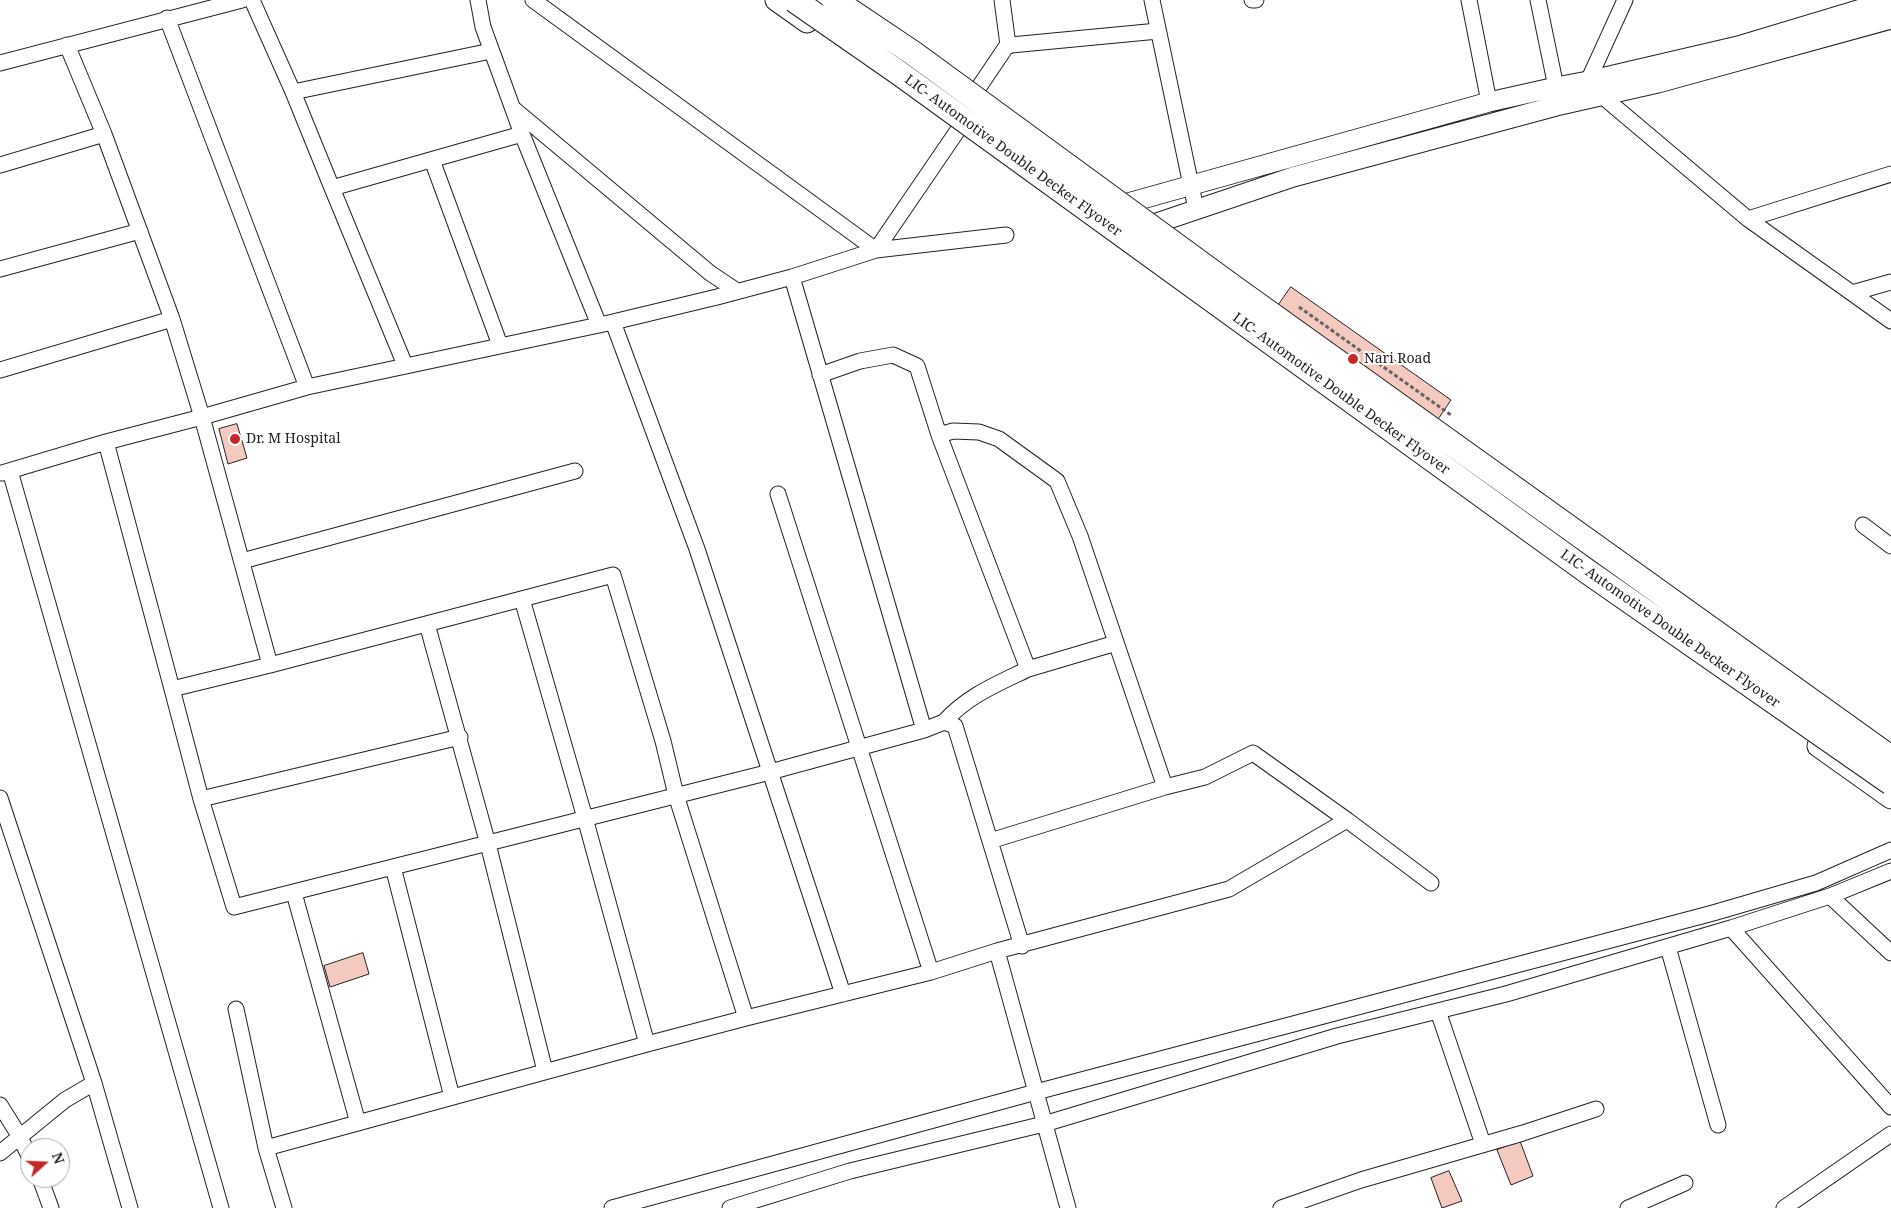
<!DOCTYPE html>
<html>
<head>
<meta charset="utf-8">
<style>
	body { margin:0 }
	#map { position:relative; width:1891px; height:1208px; overflow:hidden; background:#fff; font-family:"Noto Serif",serif }
	canvas { display:block }
	.north { position:absolute; left:20px; top:1138px; width:50px; height:50px; box-sizing:border-box; background:#fff; border:1px solid #a7a7a7; border-radius:50%; rotate:70deg; font-size:14px; font-weight:700; line-height:20px; text-align:center; color:#222 }
	.north::after { content:''; display:block; margin:auto; width:18px; height:22px; background:#c62828; clip-path:polygon(50% 0,100% 100%,50% 72%,0 100%) }
</style>
</head>
<body>
<div id="map">
<canvas width="1891" height="1208"></canvas>
<div class="north">N</div>
</div>
<script>
const c = document.querySelector('canvas').getContext('2d');
c.lineJoin = 'round';
function paint(path, color) { c.fillStyle = color; c.fill(path, 'evenodd'); }
function strokePath(path, color, width, dash) { c.strokeStyle = color; c.lineWidth = width; c.lineCap = dash ? 'butt' : 'round'; c.setLineDash(dash || []); c.stroke(path); }
function drawText(font, color, halo, rows, align = 'center') {
  c.font = font + ' "Noto Serif",serif'; c.lineWidth = 4; c.setLineDash([]); c.textBaseline = 'middle'; c.strokeStyle = halo; c.fillStyle = color; for (const [text, x, y, turn = 0] of rows) {
    c.save(); c.translate(x, y); c.rotate((+turn || 0) * Math.PI / 180); c.textAlign = isNaN(turn) ? turn : align; if (halo) c.strokeText(text, 0, 0); c.fillText(text, 0, 0); c.restore();
  }
}
const building = new Path2D(`
	M1291,287L1451,400L1424,440L1264,326Z
	M237,424L247,458L228,464L219,429Z
	M363,953L369,974L330,987L324,966Z
	M1520,1141L1533,1176L1511,1185L1497,1150Z
	M1449,1171L1462,1201L1442,1208L1431,1178Z`);
const path = new Path2D(`
	M1299,307L1451,415`);
const minor = new Path2D(`
	M252,0L293,92L332,188
	M478,0L483,27L522,134L599,325
	M533,0L876,250L792,277L717,297L613,322L307,387L202,417L270,665L172,689L201,799L234,907L770,772L924,730L944,722L955,726L1022,946
	M1002,0L1008,45
	M1152,0L1196,209
	M1252,0H1256
	M1469,0L1489,102
	M1538,0L1556,87
	M1625,0L1588,81L1602,96L1748,219L1891,321
	M167,18L307,387
	M67,45L104,134
	M0,63L242,0
	M293,92L491,51
	M515,110L710,273L737,291
	M432,160L500,345
	M0,165L104,134L172,319L202,417L106,442L2,473
	M1748,219L1891,174
	M876,250L960,127L977,90L1006,47L1011,45L1158,31
	M876,250L1006,235
	M0,269L140,231
	M792,277L924,730
	M1852,293L1891,282
	M613,322L697,549L843,994
	M405,365L332,188L522,134
	M0,370L172,319
	M820,375L860,361L893,355L917,366L939,435
	M106,442L172,689
	M10,471L221,1208
	M778,494L931,972
	M1863,525L1891,546
	M242,561L575,471
	M522,599L585,818L647,1044L746,1018
	M427,624L488,844L545,1071
	M270,665L613,575L663,741L676,795L746,1018L931,972L997,951
	M1028,669L1116,643
	M944,722C967,696 997,684 1028,669L939,435L953,431L979,432L999,439L1057,481L1080,536L1165,787L990,841
	M1165,787L1205,777L1253,753L1347,820
	M0,798L94,1083L130,1208
	M201,799L460,737
	M393,867L452,1097
	M294,893L358,1123
	M1830,896L1891,953
	M1731,928L1891,1107
	M1668,947L1718,1125
	M236,1009L266,1148
	M1438,1011L1483,1144
	M0,1105L20,1137L30,1158
	M0,1153L65,1100L94,1083
	M40,1178L51,1208
	M284,1208L266,1148L647,1044
	M612,1208L1036,1092L1713,913L1816,883L1891,850
	M730,1208L850,1171L1044,1124L1337,1036L1506,994L1731,928L1830,896L1891,871
	M1068,1208L997,951L1229,889L1347,820L1431,883
	M1281,1208L1361,1180L1523,1133L1596,1109
	M1628,1208L1685,1183
	M1784,1208L1891,1134`);
const tertiary = new Path2D(`
	M1110,208L1489,102L1556,87L1588,81L1738,46L1891,0
	M1139,229L1293,177L1556,106L1658,83L1891,19`);
const secondary = new Path2D(`
	M776,0L807,22
	M1818,746L1891,798`);
const rail = new Path2D(`
	M809,0L1026,151L1179,268L1891,772
	M827,0L1032,143L1185,260L1891,760`);
const primaryBridge = new Path2D(`
	M794,0L899,73L1588,572L1891,783
	M834,0L913,53L1233,287L1891,758`);
const markers = [
	[1353,359,6,"#c62828"],
	[235,439,6,"#c62828"]
];
const streetNames = [
	["LIC- Automotive Double Decker Flyover",1013,156,36],
	["LIC- Automotive Double Decker Flyover",1341,394,36],
	["LIC- Automotive Double Decker Flyover",1670,629,35]
];
const poiNames = [
	["Nari Road",1364,359],
	["Dr. M Hospital",246,439]
];
paint(building, '#f3c9c0');
strokePath(building, '#222', 1);
strokePath(minor, '#222', 17);
strokePath(tertiary, '#222', 21);
strokePath(secondary, '#222', 23);
strokePath(path, '#646464', 3, [4, 2.5]);
strokePath(minor, '#fff', 15);
strokePath(tertiary, '#fff', 19);
strokePath(secondary, '#fff', 21);
strokePath(rail, '#222', 5.5);
strokePath(rail, '#fff', 4, [11]);
strokePath(primaryBridge, '#222', 26, []);
strokePath(primaryBridge, '#fff', 24);
for (const [x, y, r, color] of markers) { const dot = new Path2D(); dot.arc(x, y, r, 0, 2 * Math.PI); c.fillStyle = color; c.fill(dot); strokePath(dot, '#fff', 2); }
drawText('14px', '#222', '#fff', streetNames);
drawText('14px', '#222', '#fff', poiNames, 'left');
</script>
</body>
</html>
